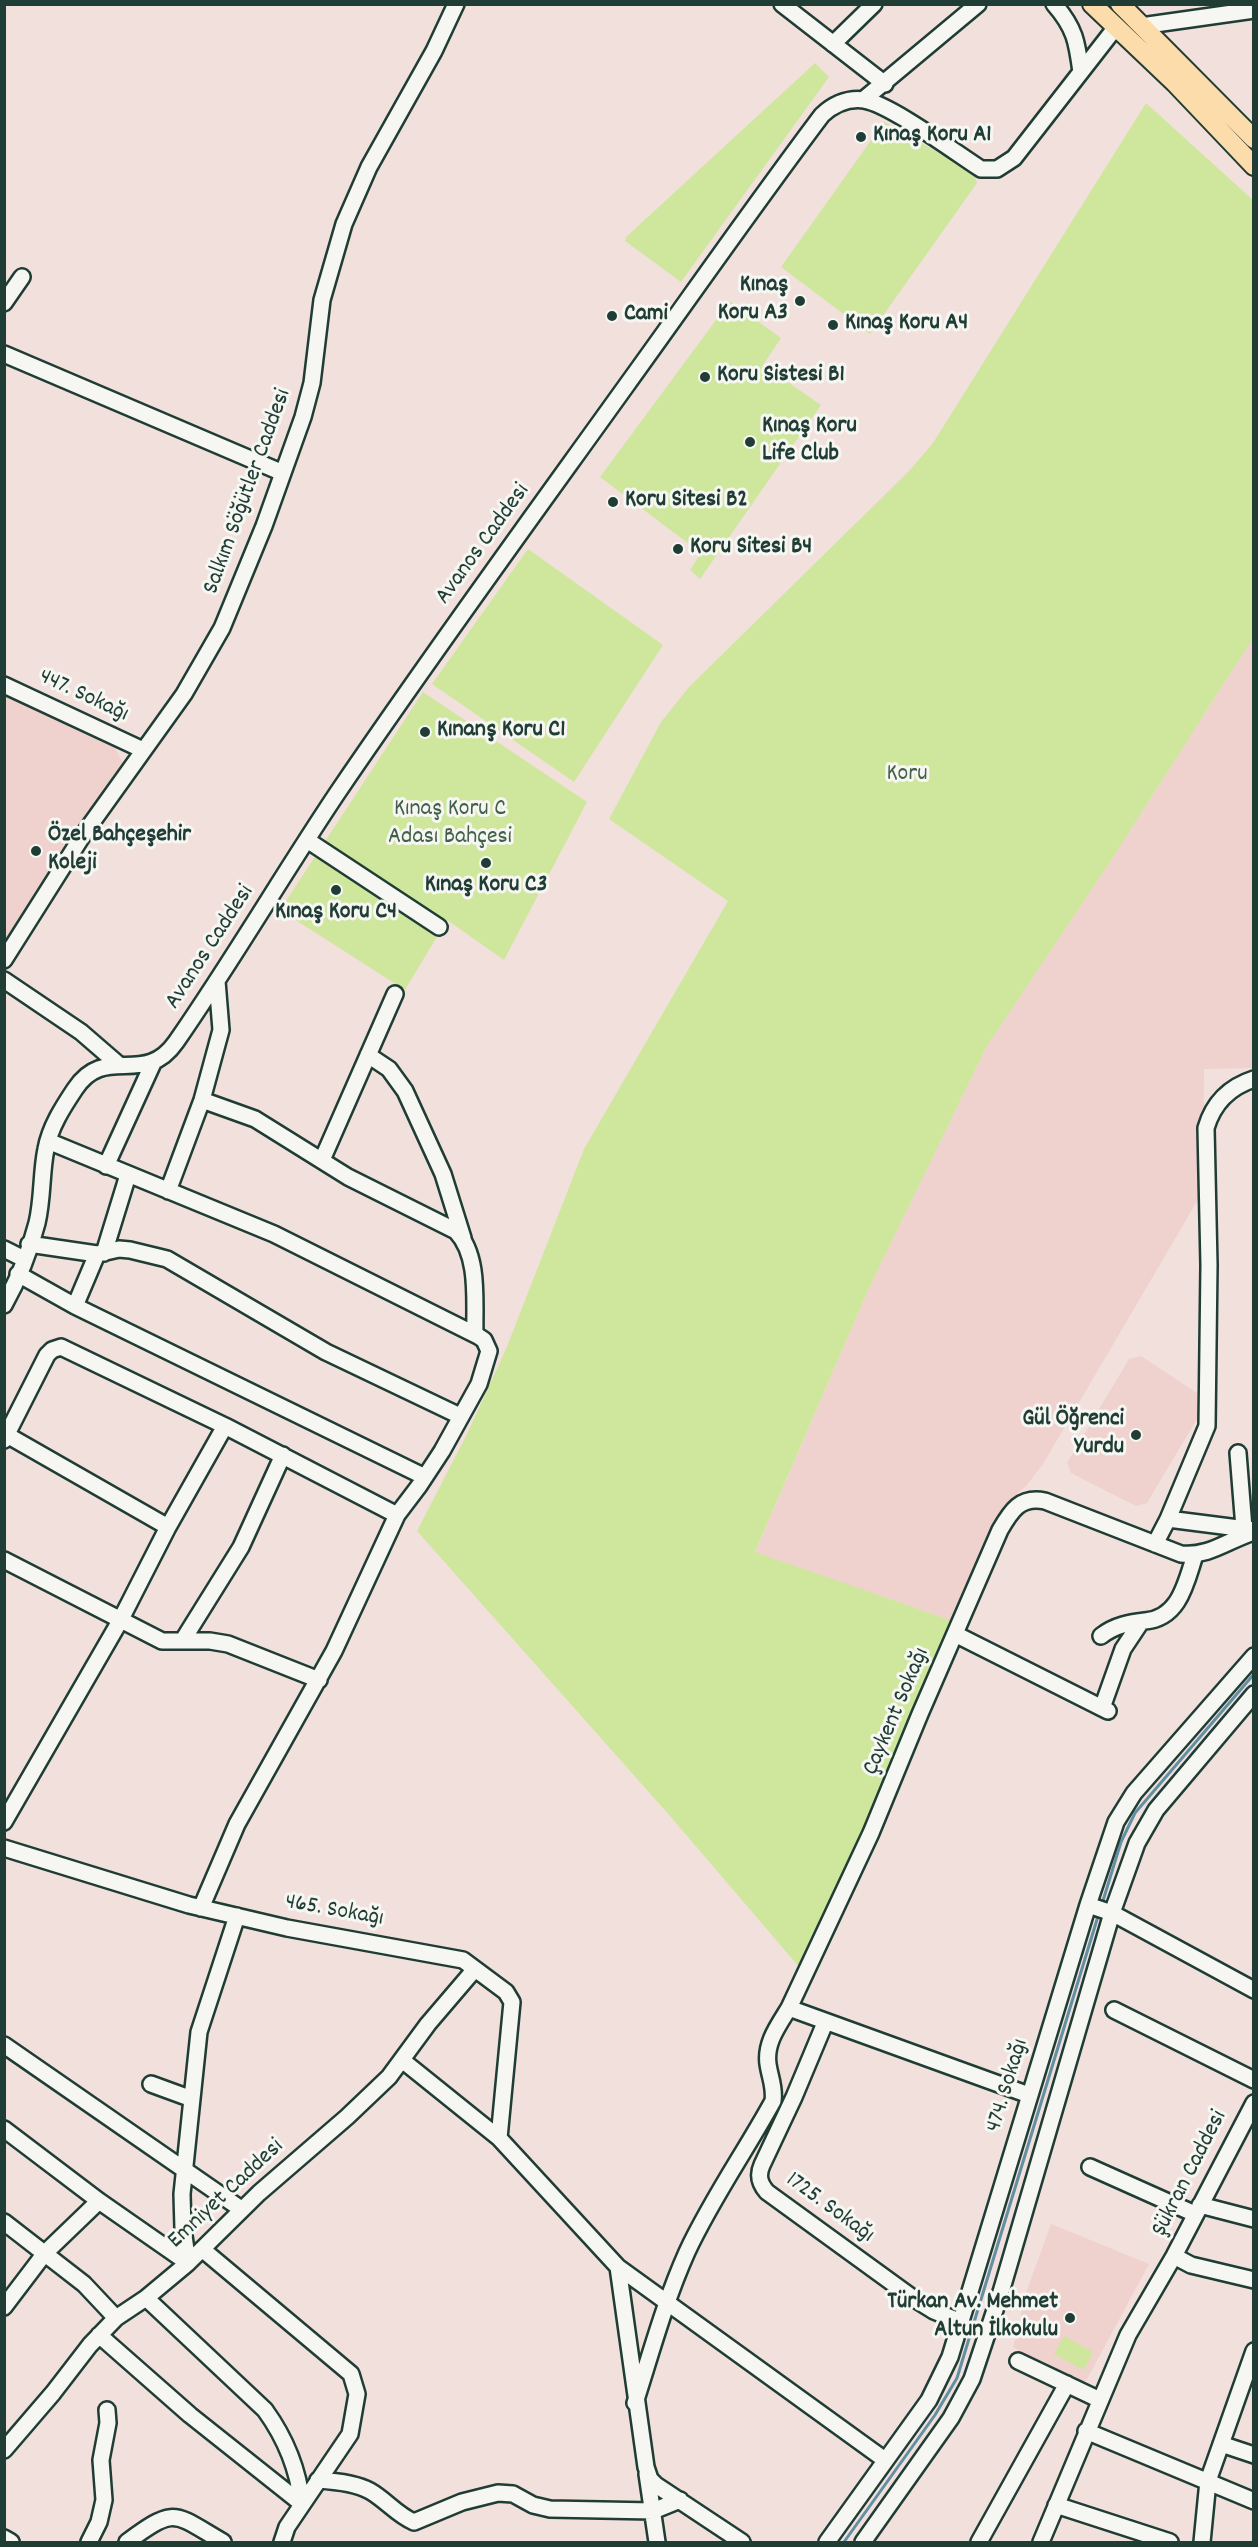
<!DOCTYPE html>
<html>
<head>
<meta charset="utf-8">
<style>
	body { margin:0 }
	#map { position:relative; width:1258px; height:2547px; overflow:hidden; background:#f2e0dd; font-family:Dekko,sans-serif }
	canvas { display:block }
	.frame { position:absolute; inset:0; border:6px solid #1f3d34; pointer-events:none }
</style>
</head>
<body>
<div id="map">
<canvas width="1258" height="2547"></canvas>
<div class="frame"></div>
</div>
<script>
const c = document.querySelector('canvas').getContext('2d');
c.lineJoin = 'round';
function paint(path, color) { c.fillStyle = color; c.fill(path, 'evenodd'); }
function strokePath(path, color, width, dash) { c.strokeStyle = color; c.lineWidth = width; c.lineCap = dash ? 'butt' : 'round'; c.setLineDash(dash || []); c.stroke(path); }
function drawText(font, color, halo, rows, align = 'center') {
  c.font = font + ' Dekko,sans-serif'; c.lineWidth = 6; c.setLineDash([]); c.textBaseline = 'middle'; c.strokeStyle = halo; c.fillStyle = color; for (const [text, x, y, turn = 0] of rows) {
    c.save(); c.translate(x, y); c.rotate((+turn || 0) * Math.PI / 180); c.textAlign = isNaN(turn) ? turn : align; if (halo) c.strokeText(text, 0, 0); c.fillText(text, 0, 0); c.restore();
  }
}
const built = new Path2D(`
	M1253,638V1068L1204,1069L1203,1191L1043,1464L1027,1485L1008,1503L956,1622L755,1553L869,1288L987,1046L1110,862Z
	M4,695L115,748L123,763L12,940L5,943Z
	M1141,1356L1200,1395L1204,1407L1147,1503L1136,1506L1071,1473L1067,1463L1129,1359Z
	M1051,2224L1149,2264L1086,2381L1080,2382L1013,2347L1027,2290Z`);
const green = new Path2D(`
	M815,63L829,77L681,282L625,241L626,237Z
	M1146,103L1253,200V638L1110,862L987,1046L869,1288L755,1552L956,1622L902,1748L800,1968L670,1816L417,1531L467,1434L506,1349L584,1149L728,901L609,819L661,722L689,687L909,471L933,443Z
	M884,122L973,172L977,183L870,334L781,267Z
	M730,301L781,338L763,365L821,405L700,579L690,570L701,553L600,477Z
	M528,549L663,645L574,782L432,684Z
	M423,692L587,802L504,960L447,920L405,990L280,910Z
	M1064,2336L1093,2352L1084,2370L1054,2354Z`);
const stream = new Path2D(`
	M1102,1904L1121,1842L1135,1813L1254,1674
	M844,2542L935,2415L957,2378L1099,1913`);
const minor = new Path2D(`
	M782,4L885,84
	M1054,4C1075,28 1077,42 1081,72
	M1141,26L1254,10
	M833,44L874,4
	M863,100L978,4
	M4,303L22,277
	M4,354L283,473
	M4,685L143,750
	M307,840L439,927
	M4,960L83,835L184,694L222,628L264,526L303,417L312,383L322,300L344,224L369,167L434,51L456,4
	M4,980L81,1032L118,1064
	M368,1055L389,1069L405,1091L443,1174L463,1238
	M202,1100L255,1119L348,1177L456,1231C480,1256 474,1302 475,1334
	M48,1141L274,1234L478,1336L484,1340L489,1351L479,1384L442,1451L419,1486L397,1515L334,1651L237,1824L201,1908
	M322,1160L395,994
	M106,1166L154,1061
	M168,1191L202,1100L221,1030L217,981
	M29,1244L97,1254L119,1249L130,1250L167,1259L326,1352L460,1416
	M4,1249L24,1259
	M104,1253L128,1175
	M18,1274L75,1306L425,1477
	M4,1305C18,1280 30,1250 37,1223C43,1198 41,1173 46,1149C50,1127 63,1107 75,1089C105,1043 144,1088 176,1042C233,960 283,874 338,792C431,655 529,521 626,386C691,296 755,204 822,115C834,104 848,98 864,100C890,104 956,153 981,169H997L1014,158L1116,27
	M75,1306L97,1254
	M7,1435L168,1527
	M4,1440L47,1355L52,1350L61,1347L225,1426L397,1515
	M1238,1453L1244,1528
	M1168,1519L1207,1426L1209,1265L1206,1128C1213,1104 1229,1087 1254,1079
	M1155,1544L1168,1519L1254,1530
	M4,1560L162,1641H210L228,1644L319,1680
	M955,1634L1108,1711
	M1101,1636C1115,1625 1129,1623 1145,1621C1180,1618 1186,1582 1195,1555
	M183,1640L241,1547L283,1455
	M1102,1708L1123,1649L1141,1622
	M4,1822L120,1621L168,1527L225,1426
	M4,1848L189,1905L287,1928L463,1960L506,1992L512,2002L499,2138
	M1088,1905L1112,1913L1254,1990
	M1114,2010L1254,2080
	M825,2023L794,2097L762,2165C757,2176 760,2184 767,2192L913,2298L934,2311L961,2322
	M4,2045L241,2209
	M402,2060L499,2138L618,2267L885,2460
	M151,2084L192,2099
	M1029,2095L789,2008L871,1833L920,1714L1000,1530C1011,1511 1020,1496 1045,1501L1181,1554C1209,1557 1228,1540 1254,1532
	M4,2129L99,2201L188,2263
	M1090,2167L1195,2214
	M1200,2205L1254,2219
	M4,2222L84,2284L116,2318
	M202,2249L351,2374L357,2394L350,2434L287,2527L282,2542
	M1174,2256L1191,2265L1254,2280
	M188,2263L183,2229L182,2194L199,2032L237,1916
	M618,2267L646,2467L650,2479L656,2485L742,2542
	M146,2298L265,2410C286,2439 298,2468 302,2504
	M4,2307L45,2253L99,2201
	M99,2335L190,2415L302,2504
	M1018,2361L1100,2400
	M635,2403C651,2353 665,2301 687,2252C711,2200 745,2152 773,2101C775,2087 770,2078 768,2064C765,2043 778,2026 789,2008
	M1086,2431L1254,2501
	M1221,2444L1254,2455
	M4,2450L53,2393L90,2345L116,2318L146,2298L188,2263L259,2193L347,2117L389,2077L428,2024L475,1969
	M647,2474L657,2542
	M318,2480C334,2481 356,2483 370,2491C386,2500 397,2515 414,2522L462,2502L498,2493L513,2494L533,2505L550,2509L653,2511L680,2500
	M1056,2505L1170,2542
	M4,2538L11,2542
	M89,2542L99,2522L104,2500L101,2460L108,2423L107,2410
	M127,2542C176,2506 173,2513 223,2542
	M827,2542L929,2400L950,2357L1088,1905L1116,1822L1134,1793L1254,1656
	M863,2542L951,2418L972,2379L1001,2292L1112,1913L1137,1843L1156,1810L1254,1694
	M979,2542L1067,2384
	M1041,2542L1128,2335L1174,2256L1254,2103
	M1202,2542L1208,2481L1254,2351`);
const major = new Path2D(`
	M1092,4L1175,83L1254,166
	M1120,4L1254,139`);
const markers = [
	[861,137,6,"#1f3d34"],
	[800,301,6,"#1f3d34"],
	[612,316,6,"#1f3d34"],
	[833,325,6,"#1f3d34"],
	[705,377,6,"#1f3d34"],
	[750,442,6,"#1f3d34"],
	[613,502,6,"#1f3d34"],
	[678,549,6,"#1f3d34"],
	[425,732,6,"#1f3d34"],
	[36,851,6,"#1f3d34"],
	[486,863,6,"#1f3d34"],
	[336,890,6,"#1f3d34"],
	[1136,1435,6,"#1f3d34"],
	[1070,2318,6,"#1f3d34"]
];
const poiNames = [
	["Kınaş Koru A1",873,137],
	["Kınaş",788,287,"right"],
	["Koru A3",788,315,"right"],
	["Cami",624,316],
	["Kınaş Koru A4",845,325],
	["Koru Sistesi B1",717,377],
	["Kınaş Koru",762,428],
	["Life Club",762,456],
	["Koru Sitesi B2",625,502],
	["Koru Sitesi B4",690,549],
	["Kınanş Koru C1",437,732],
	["Özel Bahçeşehir",48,837],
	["Koleji",48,865],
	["Kınaş Koru C3",486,887,"center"],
	["Kınaş Koru C4",336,914,"center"],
	["Gül Öğrenci",1124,1421,"right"],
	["Yurdu",1124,1449,"right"],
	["Türkan Av. Mehmet",1058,2304,"right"],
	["Altun İlkokulu",1058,2332,"right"]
];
const streetNames = [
	["Salkım Söğütler Caddesi",249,492,-70],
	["Avanos Caddesi",484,545,-54],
	["447. Sokağı",83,697,25],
	["Avanos Caddesi",211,948,-57],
	["Çaykent Sokağı",898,1712,-67],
	["465. Sokağı",334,1912,10],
	["474. Sokağı",1009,2086,-73],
	["Şükran Caddesi",1191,2174,-63],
	["Emniyet Caddesi",227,2195,-43],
	["1725. Sokağı",829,2209,36]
];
const parkNames = [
	["Koru",907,776],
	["Kınaş Koru C",450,811],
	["Adası Bahçesi",450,839]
];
paint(built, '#efd1ce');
paint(green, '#cfe79d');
strokePath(stream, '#6290a3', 3);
strokePath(minor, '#1f3d34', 20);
strokePath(major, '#1f3d34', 22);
strokePath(minor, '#f6f6f2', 15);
strokePath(major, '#fddcac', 18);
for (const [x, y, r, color] of markers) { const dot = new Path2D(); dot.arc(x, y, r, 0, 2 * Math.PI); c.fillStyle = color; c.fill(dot); strokePath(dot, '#f6f6f2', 2); }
drawText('bold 24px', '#1f3d34', '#f6f6f2', poiNames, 'left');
drawText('24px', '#1f3d34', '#f6f6f2', streetNames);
drawText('24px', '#425f49', '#f6f6f2', parkNames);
</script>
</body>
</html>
